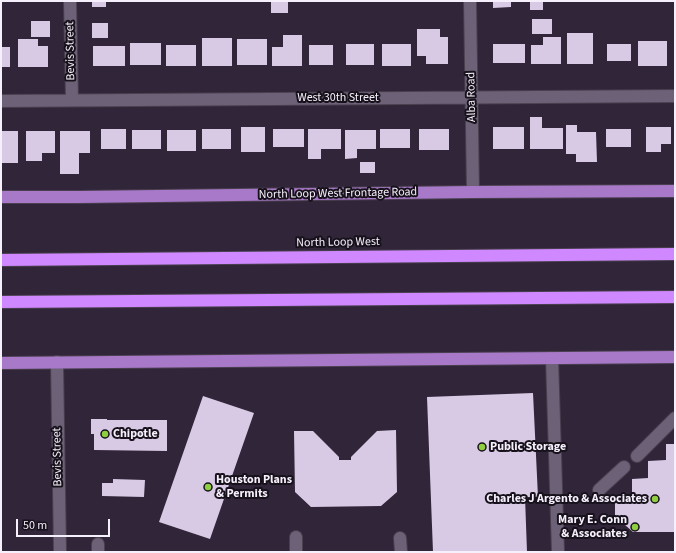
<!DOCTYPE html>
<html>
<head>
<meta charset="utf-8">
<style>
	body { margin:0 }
	#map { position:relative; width:676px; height:553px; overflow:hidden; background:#312539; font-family:"Source Sans 3",sans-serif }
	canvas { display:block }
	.frame { position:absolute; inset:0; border:2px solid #f6effc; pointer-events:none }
	.scale { position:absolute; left:16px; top:519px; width:94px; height:18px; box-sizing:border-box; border:2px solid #f6effc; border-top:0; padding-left:5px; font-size:12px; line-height:14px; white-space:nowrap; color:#f6effc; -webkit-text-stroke:3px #16111a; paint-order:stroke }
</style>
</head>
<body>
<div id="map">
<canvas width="676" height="553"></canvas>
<div class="frame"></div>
<div class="scale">50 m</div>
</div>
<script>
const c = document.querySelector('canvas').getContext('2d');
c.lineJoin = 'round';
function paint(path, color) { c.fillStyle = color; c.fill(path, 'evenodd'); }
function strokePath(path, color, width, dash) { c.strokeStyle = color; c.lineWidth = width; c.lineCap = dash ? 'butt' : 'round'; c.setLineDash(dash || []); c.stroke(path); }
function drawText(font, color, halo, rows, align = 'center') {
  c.font = font + ' "Source Sans 3",sans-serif'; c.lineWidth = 4; c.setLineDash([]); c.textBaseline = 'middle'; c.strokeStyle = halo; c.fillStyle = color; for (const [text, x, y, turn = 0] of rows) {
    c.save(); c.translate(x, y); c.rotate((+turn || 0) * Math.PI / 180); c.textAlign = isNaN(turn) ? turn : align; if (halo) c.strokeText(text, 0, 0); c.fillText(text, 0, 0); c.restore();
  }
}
const building = new Path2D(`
	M92,1H106V7H92Z
	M271,1H288V13H271Z
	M493,1H511V7L493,8Z
	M530,1H543V10H530Z
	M532,19H552V34H532Z
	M31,21H50V37H31Z
	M92,23H108V38H92Z
	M417,29H440V37H448V64H426V56H417Z
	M567,33H593V64H567Z
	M283,35H302V66H272V47H283Z
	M543,37H561V64H531V45H543Z
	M202,38H232V66H202Z
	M18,39H38V46H48V67H18Z
	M237,39H267V65H237Z
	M638,41H667V66H638Z
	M130,43H161V65H130Z
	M346,44H374V65H346Z
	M382,44H411V66H382Z
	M493,44H525V63H493Z
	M607,44H631V61H607Z
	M166,45H196V66H166Z
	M309,45H333V65H309Z
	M93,46H125V66H93Z
	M1,47H10V67H1Z
	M530,117H542V128H563V149H530Z
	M566,125H577V132H596L597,162H576V154H566Z
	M241,127H265V152H241Z
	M493,127H524V149H493Z
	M646,127H671V144H661V152H646Z
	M101,129H126V149H101Z
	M202,129H231V149H202Z
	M273,129H304V147H273Z
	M308,129H341V149H321V159H308Z
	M380,129H410V148H380Z
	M419,129H449V150H419Z
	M606,129H631V147H606Z
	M132,130H161V149H132Z
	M167,130H196V151H167Z
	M345,130H376V149H357V158L345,159Z
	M1,131H18V163H1Z
	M26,131H55V153H42V161H26Z
	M60,131H90V153H79V174H60Z
	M360,162H375V173H360Z
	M533,393L538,497H525L527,552H433L427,397Z
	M203,396L254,413L210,539L159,522Z
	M91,419H107V420H167V451L94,450V434H91Z
	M396,430L397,492L381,506L311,507L295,492L294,431H313L339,457V460H351V457L377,431Z
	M666,444H675V532H633L615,516V497L632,496V479L648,478V461L666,460Z
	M113,479L145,480L144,497L102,496V483H113Z`);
const minor = new Path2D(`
	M70,1L72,100
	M470,1L473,192
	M1,101L675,96
	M552,358L558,552
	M57,362L60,552
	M637,456L675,418
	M599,490L624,467
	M296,537V552
	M400,538L401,552
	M98,552V544`);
const major = new Path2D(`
	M1,197H79L473,192L675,191
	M1,363L675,357`);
const highway = new Path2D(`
	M1,260L675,254
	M1,302L675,297`);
const markers = [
	[105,434,4,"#8fcd41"],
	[482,447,4,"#8fcd41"],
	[208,487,4,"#8fcd41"],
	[655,499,4,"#8fcd41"],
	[635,527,4,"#8fcd41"]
];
const streetNames = [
	["Bevis Street",71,51,-91],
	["Alba Road",472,97,-91],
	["West 30th Street",338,98],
	["North Loop West Frontage Road",338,194,-1],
	["North Loop West",338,243,-1],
	["Bevis Street",58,457,-91]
];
const poiNames = [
	["Chipotle",113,434],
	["Public Storage",490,447],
	["Houston Plans",216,480],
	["& Permits",216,494],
	["Charles J Argento & Associates",647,499,"right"],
	["Mary E. Conn",627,520,"right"],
	["& Associates",627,534,"right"]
];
paint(building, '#d8cae4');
strokePath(minor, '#4a4050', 14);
strokePath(major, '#4a4050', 14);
strokePath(highway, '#4a4050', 14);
strokePath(minor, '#6d6177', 12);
strokePath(major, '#a878c9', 12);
strokePath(highway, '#cf88ff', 12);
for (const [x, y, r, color] of markers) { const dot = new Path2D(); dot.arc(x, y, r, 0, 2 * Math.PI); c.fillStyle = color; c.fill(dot); strokePath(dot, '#16111a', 1.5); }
drawText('12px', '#f6effc', '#16111a', streetNames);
drawText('bold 12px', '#f6effc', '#16111a', poiNames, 'left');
</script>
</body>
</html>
